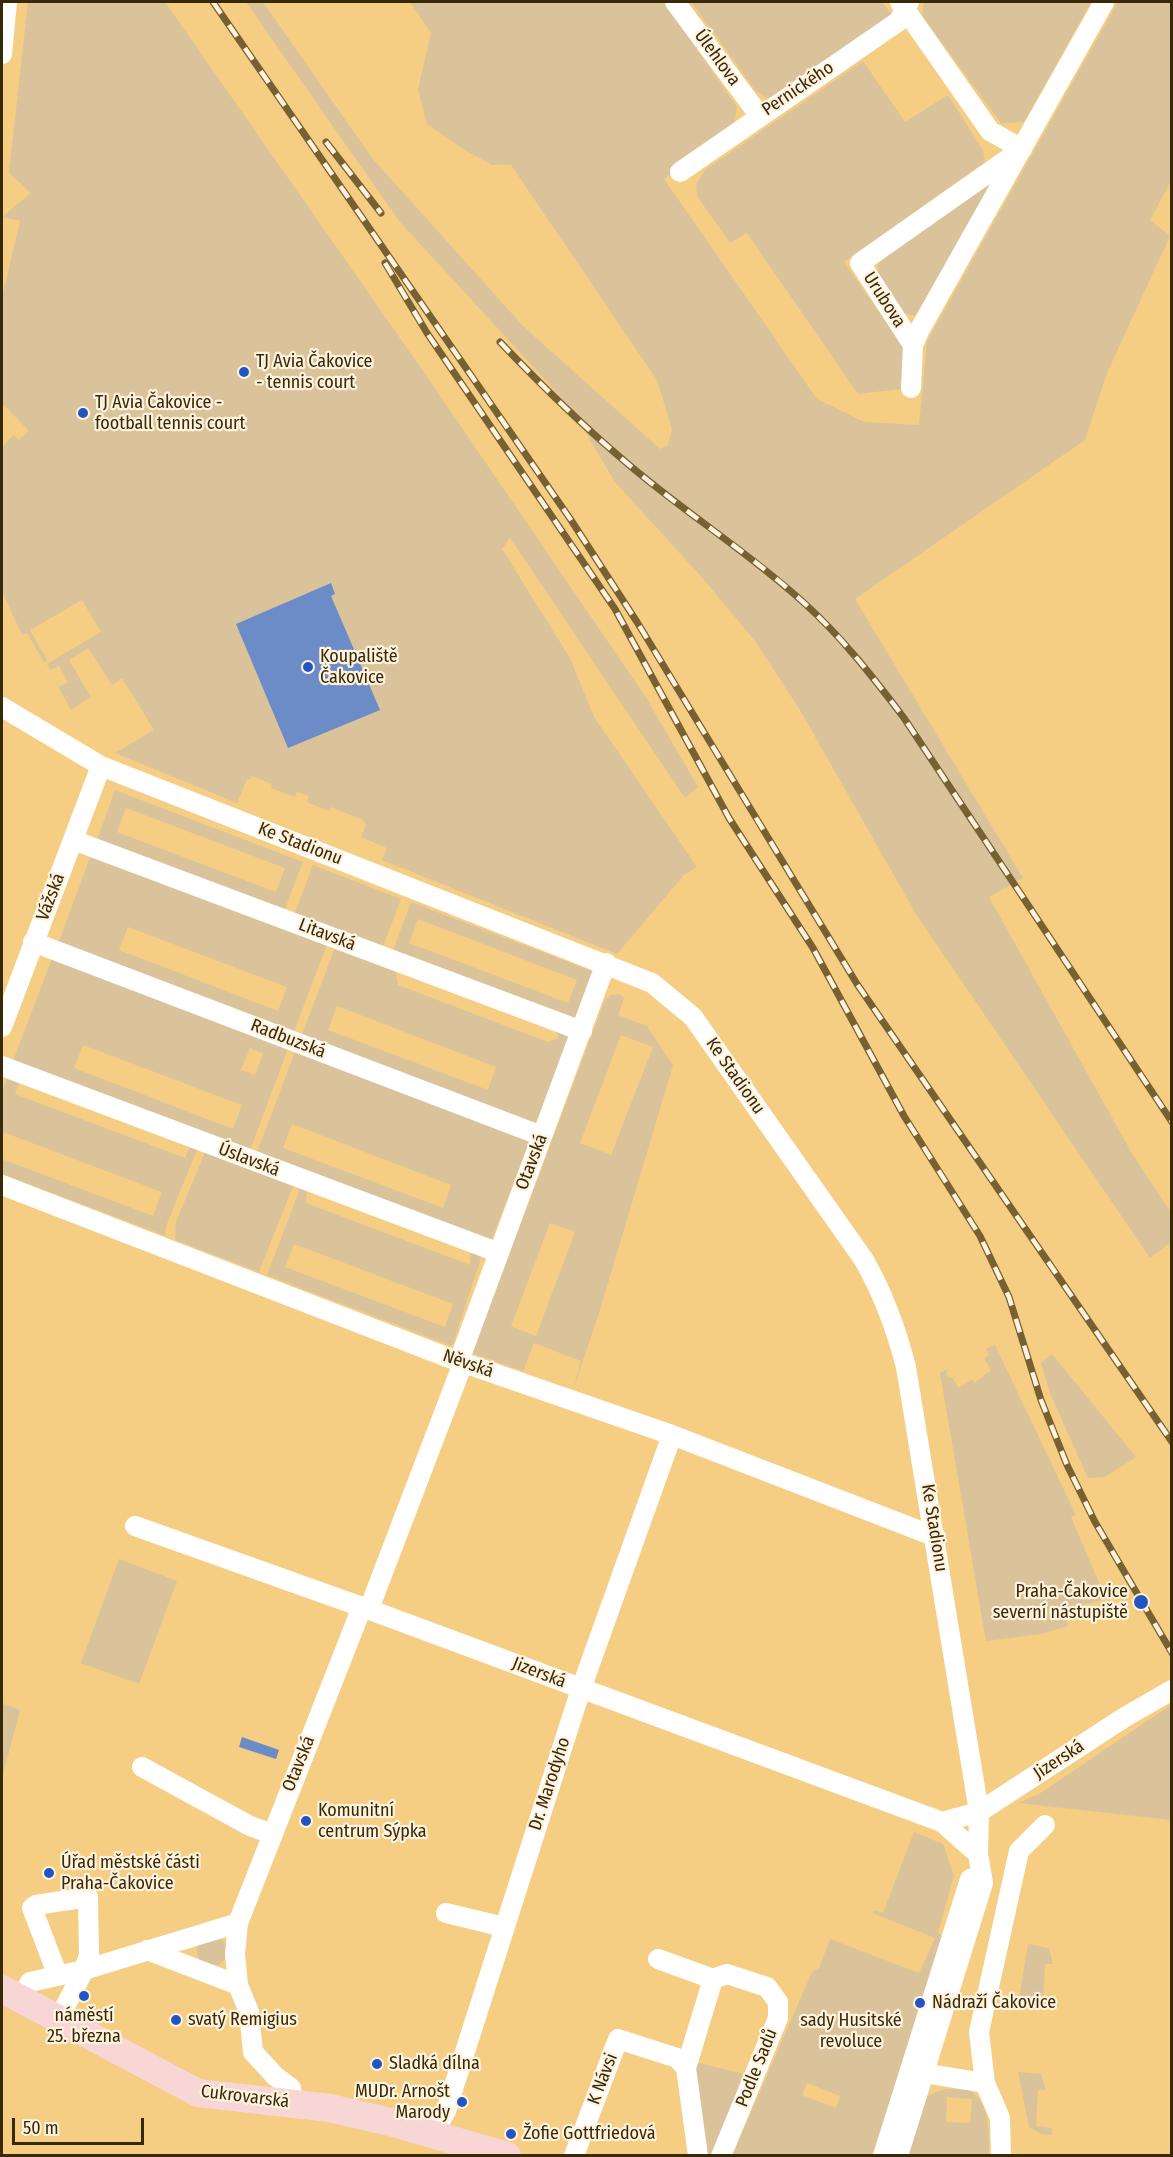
<!DOCTYPE html>
<html>
<head>
<meta charset="utf-8">
<style>
	body { margin:0 }
	#map { position:relative; width:1173px; height:2157px; overflow:hidden; background:#f5cd83; font-family:"Fira Sans Condensed",sans-serif }
	canvas { display:block }
	.frame { position:absolute; inset:0; border:3px solid #382908; pointer-events:none }
	.scale { position:absolute; left:12px; top:2118px; width:132px; height:27px; box-sizing:border-box; border:3px solid #382908; border-top:0; padding-left:8px; font-size:18px; line-height:21px; white-space:nowrap; color:#382908; -webkit-text-stroke:4px #fff3de; paint-order:stroke }
</style>
</head>
<body>
<div id="map">
<canvas width="1173" height="2157"></canvas>
<div class="frame"></div>
<div class="scale">50 m</div>
</div>
<script>
const c = document.querySelector('canvas').getContext('2d');
c.lineJoin = 'round';
function paint(path, color) { c.fillStyle = color; c.fill(path, 'evenodd'); }
function strokePath(path, color, width, dash) { c.strokeStyle = color; c.lineWidth = width; c.lineCap = dash ? 'butt' : 'round'; c.setLineDash(dash || []); c.stroke(path); }
function drawText(font, color, halo, rows, align = 'center') {
  c.font = font + ' "Fira Sans Condensed",sans-serif'; c.lineWidth = 4.5; c.setLineDash([]); c.textBaseline = 'middle'; c.strokeStyle = halo; c.fillStyle = color; for (const [text, x, y, turn = 0] of rows) {
    c.save(); c.translate(x, y); c.rotate((+turn || 0) * Math.PI / 180); c.textAlign = isNaN(turn) ? turn : align; if (halo) c.strokeText(text, 0, 0); c.fillText(text, 0, 0); c.restore();
  }
}
const green = new Path2D(`
	M28,2H165L430,381L647,699L698,787L685,798L510,538L502,549L570,658L594,717L697,867L684,875L617,954L382,860L387,848L361,837L366,825L363,820L331,807L329,811L307,802L309,796L297,792L295,797L271,788L272,784L252,776L250,780L247,779L237,803L115,753L154,730L122,678L112,685L88,648L69,660L91,697L71,710L50,671L59,687L68,682L59,666L50,670L47,664L101,632L82,600L30,630L47,660L44,662L27,633L22,635L2,591L3,446L14,435L19,440L29,431L2,403V298L20,221L2,217L31,193L9,173Z
	M246,2H263L372,158L523,326L660,449L668,445L672,429L657,380L511,165H492L468,152L427,124L418,89L431,33L410,2H664L737,107L734,125L664,179L817,399L864,422L919,425L927,341L1118,2H1171V181L1150,220L1170,236L1107,373L1085,440L855,599L1023,878L989,897L1130,1150L1171,1213V1242L1150,1258L916,914L800,710L755,641L706,582L615,482L571,408L400,222Z
	M691,2H882L892,15L777,97L768,98L756,91Z
	M924,2H1091L1024,122L1001,123L922,16Z
	M863,61L905,122L948,95L983,150L985,162L844,262L906,350L901,389L858,394L747,233L730,243L697,196L696,185L705,170Z
	M983,186H989L925,311L915,316L900,312L878,277V265L884,254Z
	M115,790L303,862L284,911L97,840ZM126,808L285,868L276,892L117,832Z
	M92,852L328,942L293,1034L58,944ZM128,927L287,987L278,1011L119,950Z
	M313,865L401,899L382,949L294,915Z
	M411,902L594,972L575,1022L392,953ZM418,919L577,980L568,1003L409,943Z
	M336,945L395,967L398,985L548,1042L558,1038L557,1030L569,1038L535,1126L301,1037ZM337,1006L496,1067L488,1090L328,1030Z
	M53,956L289,1046L249,1153L12,1063ZM83,1045L242,1105L233,1129L74,1068ZM250,1048L263,1054L255,1075L241,1070Z
	M619,994L624,998L618,1015L647,1026L673,1065L600,1310L573,1390L581,1361L534,1343L523,1371L472,1353L605,1000L611,995ZM621,1035L653,1047L611,1155L580,1143ZM550,1223L575,1232L536,1336L511,1326Z
	M296,1049L526,1139L529,1142L490,1244L256,1155ZM292,1124L451,1185L443,1208L283,1148Z
	M8,1075L20,1080L15,1094L185,1158L191,1144L198,1147L165,1229L166,1236L2,1174V1159L153,1216L162,1192L3,1132L2,1134V1092Z
	M206,1150L294,1184L259,1272L175,1240L176,1222Z
	M301,1186L307,1189L306,1203L462,1262L470,1265L471,1251L482,1255L452,1346L267,1275ZM294,1244L453,1304L445,1327L285,1267Z
	M995,1345L1076,1515L1071,1517L1106,1599L1065,1609L1068,1626L1041,1634L986,1641L940,1373L948,1369L946,1374L949,1378L952,1377L958,1388L972,1380L974,1383L991,1370L984,1358L989,1355L986,1349Z
	M1052,1354L1136,1457L1105,1477L1088,1478L1050,1393L1041,1363Z
	M119,1559L177,1581L139,1684L81,1663Z
	M2,1703L20,1710L2,1778Z
	M1171,1705V1820L1018,1803L1039,1794Z
	M914,1832L943,1844L954,1876L938,1933L944,1937L872,2155L732,2156L812,1972L819,1968L830,1939L919,1973L935,1938L873,1913L874,1910L883,1913ZM807,2083L840,2096L836,2108L802,2095Z
	M197 1951a15 15 0 1 1 30 0a15 15 0 1 1-30 0Z
	M1028,1944L1049,1948L1053,1964H1045L1043,2000L1059,2002L1058,2008L1029,2007L1022,2003L1020,1994Z
	M700,2063L747,2075L717,2155H704L693,2075L697,2064Z
	M1018,2072L1041,2074L1046,2090H1038L1036,2126L1052,2128V2135L1041,2134L1029,2127Z
	M947,2089L969,2090C991,2103 989,2134 989,2155L907,2156L926,2098L935,2092ZM947,2097L972,2099L970,2123L946,2122Z`);
const water = new Path2D(`
	M331,583L335,594L331,596L380,710L288,748L236,624Z
	M242,1737L279,1750L276,1759L239,1747Z`);
const street = new Path2D(`
	M675,2L759,115
	M900,2L990,131L1022,149
	M2,54L7,2
	M680,172L899,21L909,2
	M913,345L860,263L1018,152
	M911,388L913,345L920,329L1104,2
	M2,707L101,766L652,983L693,1017L864,1260C884,1295 896,1328 906,1367L979,1812L978,1854L983,1883L898,2156
	M73,840L582,1031
	M33,942L542,1136
	M2,1027L101,766
	M2,1066L497,1252
	M2,1185L444,1356L672,1435L936,1537
	M459,1361L606,963
	M135,1526L362,1607L942,1822L979,1812L1125,1717L1172,1690
	M369,1609L463,1363
	M142,1767L250,1826L272,1834
	M942,1822L978,1854
	M446,1913L504,1927
	M147,1950L238,1985
	M658,1959L713,1979
	M58,1976L32,1908L36,1905L88,1897L89,1955L84,1970L58,2020
	M20,1999L30,1982L84,1970L238,1923
	M911,2071L985,2083
	M293,2102L291,2088L275,2076L253,2052L249,2012L238,1985L235,1954L238,1923L362,1607
	M433,2133L446,2111L581,1689L672,1435
	M574,2156L618,2039L677,2058L686,2068
	M698,2156L686,2068L713,1979L727,1974L767,1987L778,2002V2018L721,2156
	M883,2156L970,1879
	M1001,2156L1000,2118L985,2083L979,2032L1019,1851L1045,1825`);
const secondary = new Path2D(`
	M2,1989L198,2093L330,2108L394,2123L507,2156`);
const rail = new Path2D(`
	M213,2L571,520L637,622L857,984L1172,1442
	M326,142L381,213
	M385,263L427,333L615,609L729,818L813,948L904,1116L980,1236L1009,1297L1041,1400L1067,1465L1095,1522L1172,1653
	M500,342C541,385 583,426 628,464C684,512 748,552 803,602C841,636 873,677 904,718L1172,1122`);
const markers = [
	[244,372,6,"#2055c2"],
	[83,413,6,"#2055c2"],
	[308,667,6,"#2055c2"],
	[1141,1602,8,"#2055c2"],
	[306,1821,6,"#2055c2"],
	[49,1873,6,"#2055c2"],
	[84,1996,6,"#2055c2"],
	[920,2003,6,"#2055c2"],
	[176,2020,6,"#2055c2"],
	[377,2064,6,"#2055c2"],
	[462,2102,6,"#2055c2"],
	[511,2134,6,"#2055c2"]
];
const streetNames = [
	["Úlehlova",717,58,54],
	["Pernického",798,89,-34],
	["Urubova",884,300,57],
	["Ke Stadionu",300,844,21],
	["Vážská",51,897,-69],
	["Litavská",327,935,21],
	["Radbuzská",288,1039,21],
	["Ke Stadionu",735,1076,55],
	["Úslavská",249,1160,21],
	["Otavská",532,1162,-69],
	["Něvská",468,1364,19],
	["Ke Stadionu",934,1528,81],
	["Jizerská",539,1673,21],
	["Jizerská",1059,1760,-33],
	["Otavská",299,1764,-68],
	["Dr. Marodyho",550,1784,-72],
	["Podle Sadů",757,2068,-68],
	["K Návsi",603,2079,-69],
	["Cukrovarská",245,2097,7]
];
const poiNames = [
	["TJ Avia Čakovice",256,362],
	["- tennis court",256,383],
	["TJ Avia Čakovice -",95,403],
	["football tennis court",95,424],
	["Koupaliště",320,657],
	["Čakovice",320,678],
	["Praha-Čakovice",1128,1592,"right"],
	["severní nástupiště",1128,1613,"right"],
	["Komunitní",318,1811],
	["centrum Sýpka",318,1832],
	["Úřad městské části",61,1863],
	["Praha-Čakovice",61,1884],
	["Nádraží Čakovice",932,2003],
	["náměstí",84,2016,"center"],
	["25. března",84,2037,"center"],
	["svatý Remigius",188,2020],
	["Sladká dílna",389,2064],
	["MUDr. Arnošt",450,2092,"right"],
	["Marody",450,2113,"right"],
	["Žofie Gottfriedová",523,2134]
];
const parkNames = [
	["sady Husitské",851,2021],
	["revoluce",851,2042]
];
paint(green, '#dac39b');
paint(water, '#6c8cc8');
strokePath(street, '#fff', 20);
strokePath(secondary, '#f8d6d6', 28);
strokePath(rail, '#776031', 7);
strokePath(rail, '#fff3de', 4.5, [14]);
for (const [x, y, r, color] of markers) { const dot = new Path2D(); dot.arc(x, y, r, 0, 2 * Math.PI); c.fillStyle = color; c.fill(dot); strokePath(dot, '#fff3de', 2); }
drawText('18px', '#382908', '#fff3de', streetNames);
drawText('18px', '#382908', '#fff3de', poiNames, 'left');
drawText('18px', '#3b2c0d', '#fff3de', parkNames);
</script>
</body>
</html>
